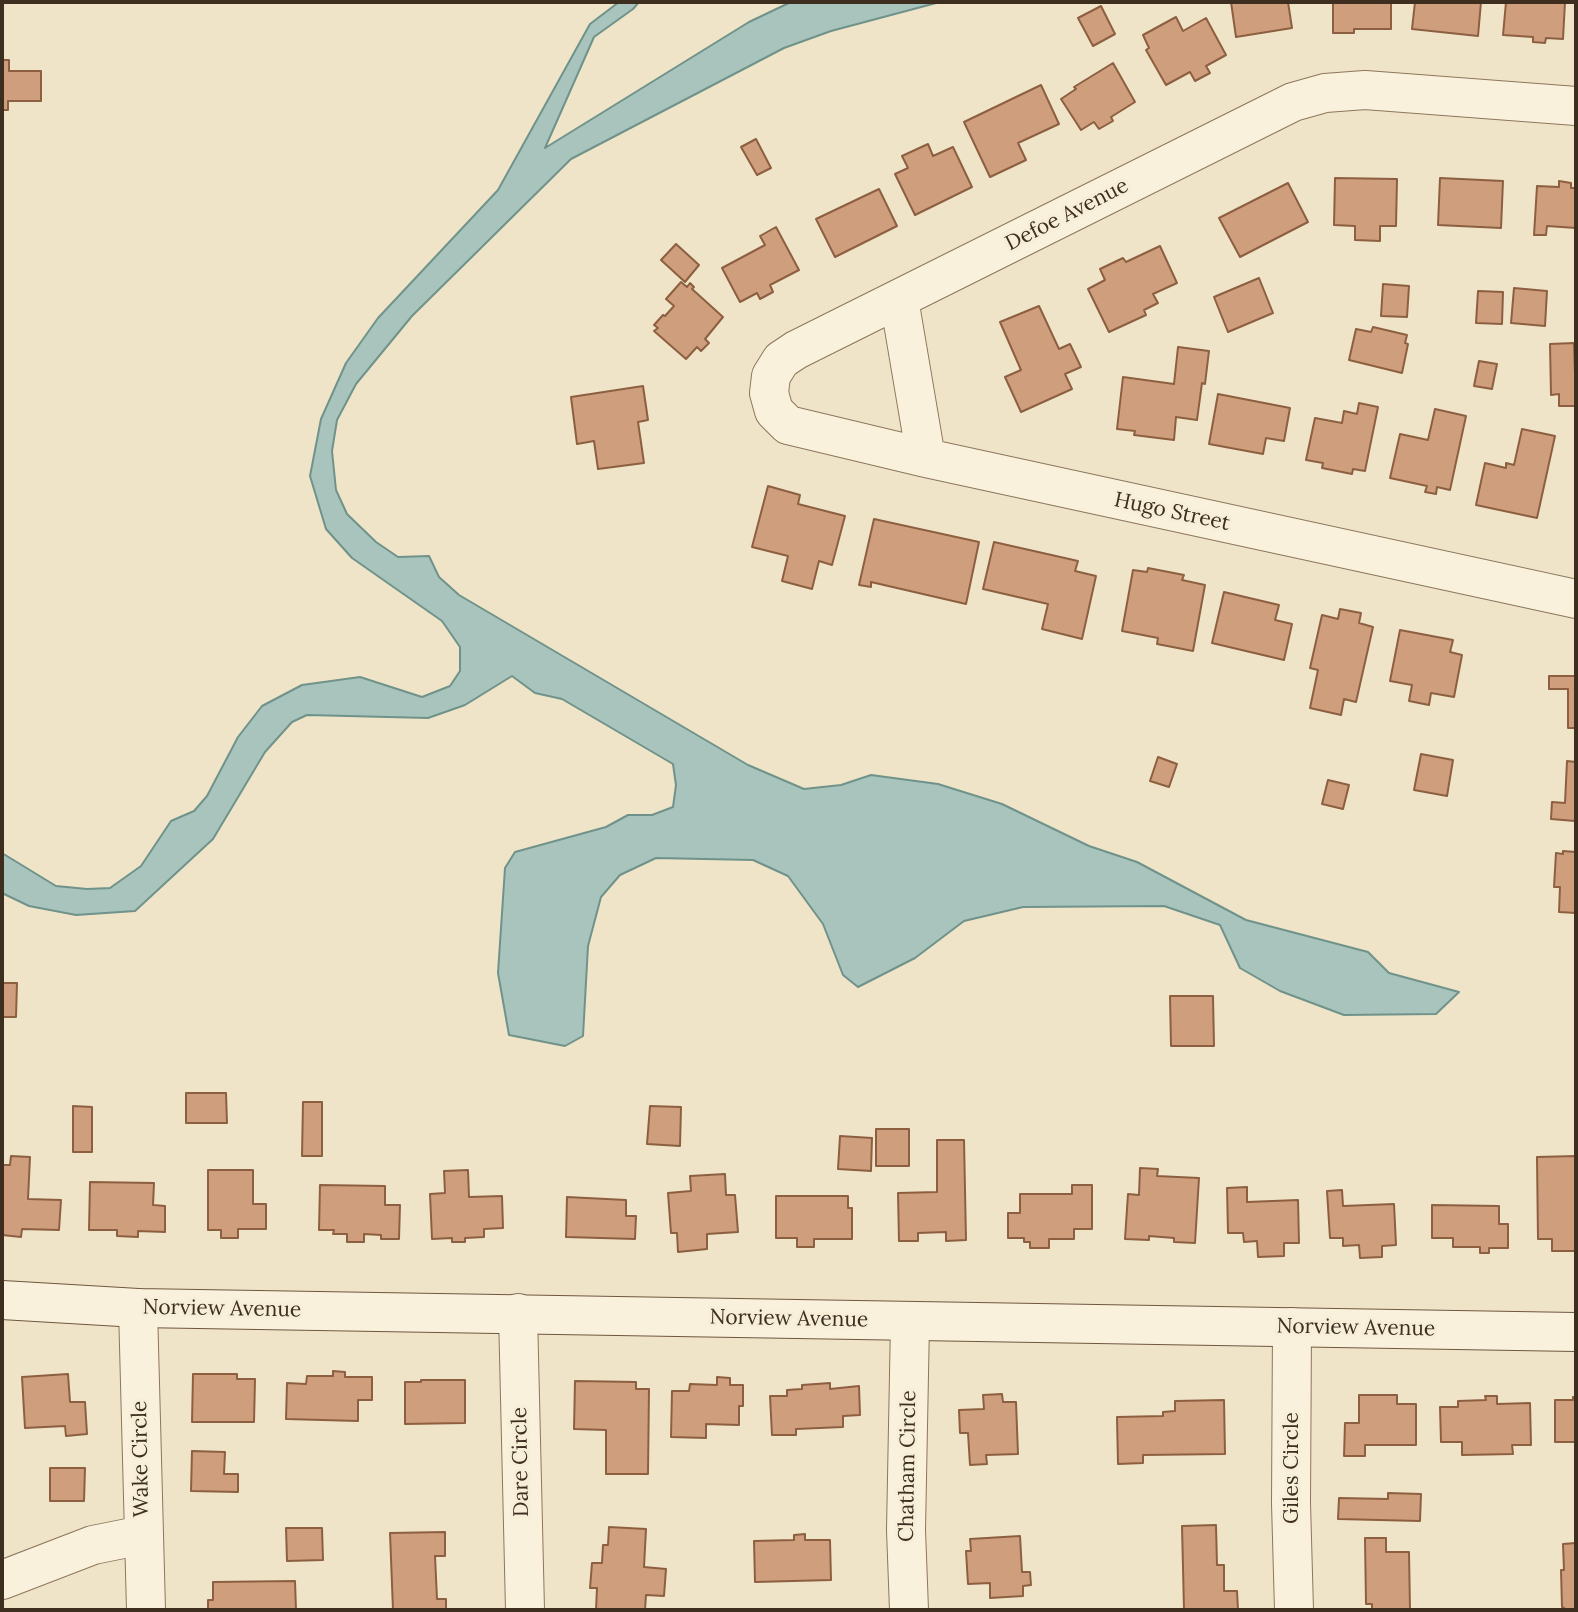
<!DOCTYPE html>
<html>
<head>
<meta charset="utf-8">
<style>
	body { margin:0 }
	#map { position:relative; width:1578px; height:1612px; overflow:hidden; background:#f0e4c8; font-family:Lora,serif }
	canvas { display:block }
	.frame { position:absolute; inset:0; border:4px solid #3d2e20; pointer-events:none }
</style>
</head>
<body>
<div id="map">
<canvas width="1578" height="1612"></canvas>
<div class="frame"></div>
</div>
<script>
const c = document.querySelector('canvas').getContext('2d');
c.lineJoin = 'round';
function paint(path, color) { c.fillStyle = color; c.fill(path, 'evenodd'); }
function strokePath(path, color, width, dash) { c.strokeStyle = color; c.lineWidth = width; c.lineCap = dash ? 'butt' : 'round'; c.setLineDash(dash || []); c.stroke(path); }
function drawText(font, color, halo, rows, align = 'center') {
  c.font = font + ' Lora,serif'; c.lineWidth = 6; c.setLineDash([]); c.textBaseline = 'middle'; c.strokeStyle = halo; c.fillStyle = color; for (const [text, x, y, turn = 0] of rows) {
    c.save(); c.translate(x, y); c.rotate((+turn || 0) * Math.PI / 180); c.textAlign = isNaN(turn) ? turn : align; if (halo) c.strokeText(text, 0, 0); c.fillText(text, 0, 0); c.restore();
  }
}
const water = new Path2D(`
	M619,2H639L633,9L594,37L545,148L749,22L791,2H940L831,31L784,48L571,159L412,316L356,384L337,420L332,451L336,490L347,514L376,542L398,557L429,556L439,577L459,595L748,765L804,789L841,785L871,775L938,784L1002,804L1089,846L1137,862L1246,920L1368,952L1389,973L1459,992L1436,1014L1344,1015L1280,991L1240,968L1220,925L1164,906L1023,907L964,921L915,958L858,987L843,975L823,924L788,876L753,860L656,858L620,875L601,897L588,946L583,1036L565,1046L509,1035L498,973L505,868L515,852L606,827L628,815H652L673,807L676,785L673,764L562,699L535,693L512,676L465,705L428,718L307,715L292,722L265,752L213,839L135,911L76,915L29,906L2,893V853L56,886L87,889L110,888L141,866L171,821L194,811L207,796L238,737L262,706L302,685L360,677L422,697L450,686L460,671V647L442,621L352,558L326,529L310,476L321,419L346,363L378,318L498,190L590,24Z`);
const building = new Path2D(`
	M1231,2H1288L1292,28L1236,37Z
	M1333,2H1391V29H1354V33H1333Z
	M1415,2H1481L1478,36L1412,29Z
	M1506,2H1565L1563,39L1546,38L1545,43L1533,42V37L1503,35Z
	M1101,6L1115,34L1093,46L1078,18Z
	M1176,17L1183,31L1206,18L1226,55L1206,66L1210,73L1195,81L1190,72L1166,85L1146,50L1149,48L1143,35Z
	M2,60H9V71H41V101H8V110H2Z
	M1113,63L1135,102L1111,117L1113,121L1099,129L1094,122L1081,130L1061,99L1076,89L1074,87Z
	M1041,85L1059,124L1018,143L1026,160L990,177L964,122Z
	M756,139L771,168L757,175L741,147Z
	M928,144L933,156L953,147L972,187L915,215L895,174L908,168L902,156Z
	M1335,178L1397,179L1396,226H1380V241L1355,240V226L1334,225Z
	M1440,178L1503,181L1501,228L1438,225Z
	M1559,181L1571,183V188H1576V228L1547,226L1546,235H1534L1537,186L1559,187Z
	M1288,183L1308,222L1240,257L1219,218Z
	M879,189L897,226L835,257L816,219Z
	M776,227L799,270L770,285L773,292L760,299L757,293L740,302L722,268L765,245L760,236Z
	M676,244L699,265L685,282L661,260Z
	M1160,246L1177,283L1153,294L1158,303L1144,310L1146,315L1109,332L1088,289L1105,280L1100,269L1123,258L1126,262Z
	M1259,278L1273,313L1228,332L1214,297Z
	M681,282L687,287L690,283L694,287L692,289L723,317L705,339L709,343L701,351L697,347L686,359L654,331L658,328L654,325L663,315L665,316L674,306L666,299Z
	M1383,284L1409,286L1407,317L1381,316Z
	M1514,288L1547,291L1545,326L1511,323Z
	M1478,291L1503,292L1502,324L1476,323Z
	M1039,306L1059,349L1070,344L1081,367L1065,374L1072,389L1021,412L1005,377L1021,370L1000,322Z
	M1373,327L1407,335L1405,343L1408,344L1402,373L1349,360L1356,329L1371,332Z
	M1574,343L1576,406H1559V394L1551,395L1550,344Z
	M1178,347L1209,351L1205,384L1202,383L1197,420L1176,417L1174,440L1134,435L1135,431L1117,429L1123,377L1174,384Z
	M1479,361L1497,364L1492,389L1474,386Z
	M643,386L648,420L638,422L644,463L598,469L594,441L577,444L571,397Z
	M1218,394L1290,408L1284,441L1266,438L1263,454L1209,444Z
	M1359,403L1378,407L1365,471L1353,469L1352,474L1322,468L1323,463L1306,460L1315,418L1342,423L1344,411L1357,414Z
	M1435,409L1466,416L1450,490L1437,487L1436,494L1425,492L1427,486L1390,478L1400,434L1428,440Z
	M1522,429L1555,436L1537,518L1476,505L1485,463L1506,468V463L1514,465Z
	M768,486L800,495L798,504L845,516L832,565L819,561L812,589L782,581L788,556L752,547Z
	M874,519L979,542L966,604L871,582V587L859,585Z
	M994,542L1078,561L1075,571L1096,576L1082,639L1042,629L1048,604L983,589Z
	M1148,568L1184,575L1182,580L1205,585L1193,651L1157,644L1158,638L1122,631L1133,570L1147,572Z
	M1224,592L1279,605L1275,620L1292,624L1284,660L1212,643Z
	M1340,609L1361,613L1359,623L1373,627L1356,702L1344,699L1341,715L1310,708L1318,670L1310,668L1322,615L1338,619Z
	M1400,630L1453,640L1450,652L1462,655L1454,697L1431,693L1429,705L1409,701L1412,685L1390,681Z
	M1549,676H1576V728H1568V689H1549Z
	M1421,754L1453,760L1447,796L1414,790Z
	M1158,757L1177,764L1169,787L1150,781Z
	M1567,761L1576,762V818L1575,821L1551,819L1552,802L1565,803Z
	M1328,780L1349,785L1343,809L1322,804Z
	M1563,851L1576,852V913L1559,912L1560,887H1554L1556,853L1563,854Z
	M2,983H17L16,1017H2V1030Z
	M1170,996H1213L1214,1046H1171Z
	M186,1093H226L227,1123H186Z
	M303,1102H322V1156H302Z
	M73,1106L92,1107V1152H73Z
	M650,1106L681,1107L680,1146L647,1144Z
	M876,1129H909V1166H876Z
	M840,1136L872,1138L871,1171L838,1169Z
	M937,1140H964L966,1240L946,1241V1232L918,1233V1241H899L898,1193L937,1192Z
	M11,1156L30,1157L28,1199L61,1200L59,1230L22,1229L21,1237L2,1235V1165H10Z
	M1576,1156V1260V1251H1552V1239H1538L1537,1157Z
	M1140,1168L1158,1169L1157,1176L1199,1178L1195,1243L1174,1242V1238L1149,1236V1240L1125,1239L1128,1194L1139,1195Z
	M208,1170H253V1204H266V1229H238V1238H221V1230H208Z
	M468,1170L469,1197L502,1196L503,1228L484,1229V1237L465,1238V1242H452V1238L432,1239L430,1194L445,1193L444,1171Z
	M725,1174L726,1195H735L738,1232L707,1234V1249L678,1252L677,1233H671L668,1193L691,1191L690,1176Z
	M90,1182L154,1183L153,1205L165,1206V1232L138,1231V1237L117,1236V1230H89Z
	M320,1185L385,1186V1205H400L399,1239H381V1235L364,1234V1242H347V1234H333L334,1230H319Z
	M1072,1185H1092V1229H1074V1239H1049V1248H1030V1242H1024V1238H1008V1213H1020V1194H1072Z
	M1247,1187V1202L1298,1200L1299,1243H1284V1256L1258,1257L1257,1241L1244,1242L1243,1233H1228L1227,1188Z
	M1342,1190L1343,1206L1394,1204L1396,1245L1382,1246V1257L1360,1258L1359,1245L1343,1246V1238H1330L1327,1191Z
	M776,1196H848V1208H852V1239H814V1247H797V1238H776Z
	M567,1197L626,1200V1216H636L635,1239L566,1237Z
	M1432,1205L1499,1206V1224H1508V1248H1489V1253H1480V1247H1453V1238H1432Z
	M333,1371L345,1372V1377H372V1400H358V1421L286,1419L287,1383L306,1384L307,1376H333Z
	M68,1374L70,1402H85L87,1434L66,1436L65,1426L25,1428L22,1377Z
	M193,1374H237V1379H255L254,1422H192Z
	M717,1377L730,1378V1385H743V1406H739V1425L706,1424V1438L671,1437L672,1391H689L690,1384L717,1385Z
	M421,1380H465V1423L405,1424V1382H421Z
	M575,1381L636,1382V1389H649L648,1474H606V1430L574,1429Z
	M830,1383V1389L859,1386L860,1415L843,1416V1427L796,1429V1435H772L770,1396H787V1390L802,1389V1385Z
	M1002,1394L1003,1402H1016L1018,1454L986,1455L987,1464L970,1465L968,1433H960L959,1410L984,1409L983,1395Z
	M1359,1395H1397V1404H1416V1445H1365V1456H1344L1345,1423H1359Z
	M1485,1396H1497V1404L1530,1403L1531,1445H1512L1513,1454L1462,1455V1442H1441L1440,1407H1458V1401L1486,1400Z
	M1573,1397H1576V1442H1555V1400H1573Z
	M1224,1400L1225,1454L1143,1455V1463L1118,1464L1117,1417L1163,1416V1412L1175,1411V1401Z
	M192,1451L225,1452L224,1474H238V1492L191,1491Z
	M50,1468H85L84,1501H50Z
	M1388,1493L1421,1494L1420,1521L1338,1519L1339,1498L1388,1499Z
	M1216,1525L1217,1565H1224V1591H1237L1238,1610H1184L1182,1526Z
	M609,1527L646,1529L644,1567L666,1569L664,1596L646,1595L645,1610H596L597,1588H590L592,1563H602L603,1545H608Z
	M286,1528H322L323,1560L287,1561Z
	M445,1532V1556H435L437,1599H446V1610H393L390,1533Z
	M805,1534V1540H830L831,1580L755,1582L754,1541L794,1540V1535Z
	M1020,1536L1022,1572H1030L1031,1585L1023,1586V1596L990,1598V1583L968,1584L966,1551H971L970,1539Z
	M1365,1538H1386V1552H1409L1410,1610H1372V1604H1366Z
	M1576,1543V1610H1564V1608L1562,1607L1561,1570H1564L1563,1544Z
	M295,1581L296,1610H208V1600H213V1582Z`);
const street = new Path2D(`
	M1576,106L1365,90L1325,93L1293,102L796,350L781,360L771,376L769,393L774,411L788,425L926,458L1576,599
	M899,299L926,458
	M138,1308L146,1610
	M518,1313L525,1610
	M1292,1327L1291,1503L1294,1610
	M2,1580L93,1545L143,1535
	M909,1610L906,1530L910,1322`);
const secondary = new Path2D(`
	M2,1300L138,1308L1576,1332`);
const streetNames = [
	["Defoe Avenue",1067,215,-27],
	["Hugo Street",1172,512,12],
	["Norview Avenue",222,1309,1],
	["Norview Avenue",789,1319,1],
	["Norview Avenue",1356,1328,1],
	["Wake Circle",141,1459,-91],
	["Dare Circle",521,1462,-91],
	["Chatham Circle",908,1466,-89],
	["Giles Circle",1292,1468,-90]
];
paint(water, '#a9c4bc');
strokePath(water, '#6f938a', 2);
paint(building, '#cf9f7d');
strokePath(building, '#8d5f41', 2);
strokePath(street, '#8d765c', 40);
strokePath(secondary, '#6f573f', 40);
strokePath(street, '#faf1dc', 38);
strokePath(secondary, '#faf1dc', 38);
drawText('21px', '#3d2e20', '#f7eed8', streetNames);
</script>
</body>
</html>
